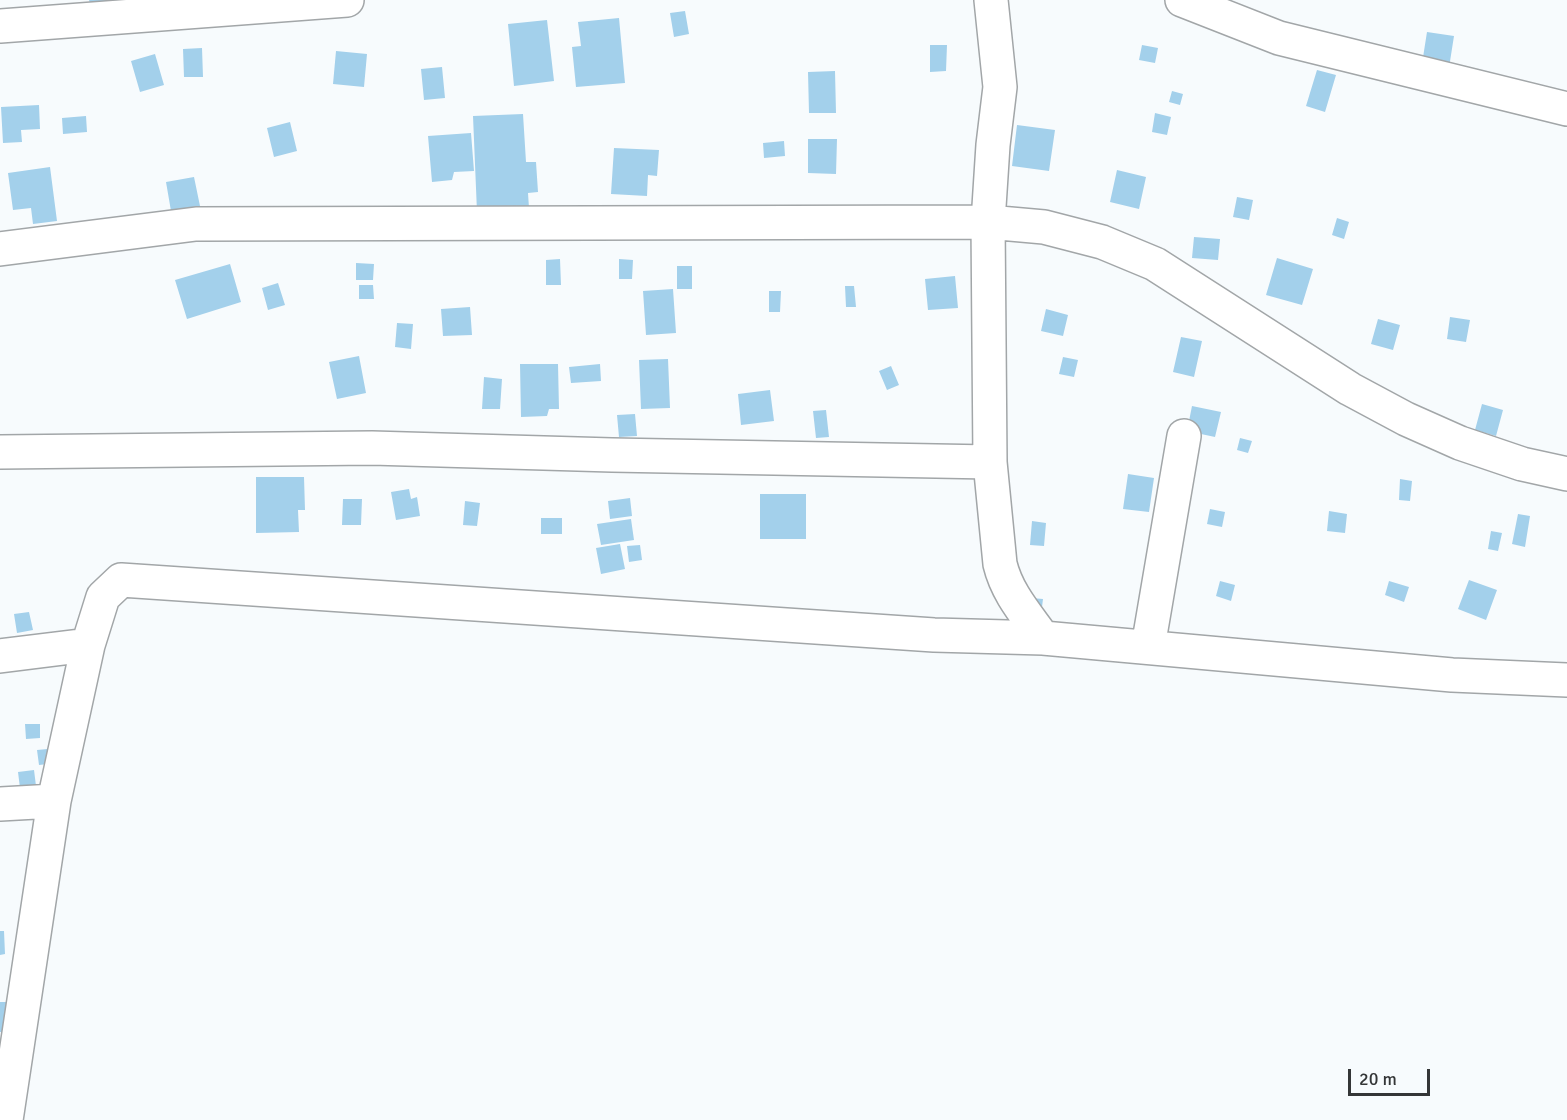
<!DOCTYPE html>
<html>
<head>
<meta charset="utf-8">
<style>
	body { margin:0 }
	#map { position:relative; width:1567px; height:1120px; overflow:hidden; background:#f7fbfd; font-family:Signika,sans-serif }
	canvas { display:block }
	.scale { position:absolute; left:1348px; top:1069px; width:82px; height:27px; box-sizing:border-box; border:3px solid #343637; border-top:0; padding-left:8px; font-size:18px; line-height:21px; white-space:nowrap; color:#343637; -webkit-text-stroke:4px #f7fbfd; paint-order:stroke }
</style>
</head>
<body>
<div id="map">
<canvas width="1567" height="1120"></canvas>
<div class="scale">20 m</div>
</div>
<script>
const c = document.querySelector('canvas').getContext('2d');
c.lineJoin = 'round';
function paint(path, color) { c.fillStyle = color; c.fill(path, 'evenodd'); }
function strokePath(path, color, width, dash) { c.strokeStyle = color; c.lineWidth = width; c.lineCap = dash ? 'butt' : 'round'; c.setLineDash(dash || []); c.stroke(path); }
const building = new Path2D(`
	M89,0H112V1L91,6Z
	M685,11L689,34L674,37L670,13Z
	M619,18L625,83L576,87L572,47L581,46L578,22Z
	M547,20L554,81L514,86L508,24Z
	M1427,32L1454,36L1448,74L1421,70Z
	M930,45H947L946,71L930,72Z
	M1142,45L1158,48L1155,63L1139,60Z
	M202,48L203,77H184L183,49Z
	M336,51L367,54L364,87L333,84Z
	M155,54L164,85L140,92L131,61Z
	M442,67L445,98L424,100L421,69Z
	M1317,70L1336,75L1325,112L1306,106Z
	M835,71L836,113H809L808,72Z
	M1172,91L1183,94L1180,105L1169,102Z
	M39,105L40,129L21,130L22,142L3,143L1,107Z
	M1155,113L1171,117L1167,135L1152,132Z
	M523,114L526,162H536L538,192L528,193L529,208L477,212L473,116Z
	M86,116L87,132L63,134L62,118Z
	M290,122L297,151L274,157L267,128Z
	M1017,125L1055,130L1049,171L1012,166Z
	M471,133L474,171L454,172L452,180L432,182L428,136Z
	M808,139H837L836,174L808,173Z
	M784,141L785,156L764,158L763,143Z
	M614,148L659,150L657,176L648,175L647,196L611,194Z
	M50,167L57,221L33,224L31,208L13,210L8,173Z
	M1117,170L1146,177L1139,209L1110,202Z
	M194,177L200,206L171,211L166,182Z
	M1237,197L1253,200L1249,220L1233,217Z
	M1337,218L1349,222L1344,239L1332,235Z
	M1194,237L1220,239L1218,260L1192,258Z
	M1277,258L1313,269L1302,305L1266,295Z
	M560,259L561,285H546V260Z
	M619,259L633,260L632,279H619Z
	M356,263L374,264L373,280H356Z
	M230,264L241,302L187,319L175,280Z
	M677,266H692V289H677Z
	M955,276L958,308L928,310L925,279Z
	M278,283L285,305L268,310L262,288Z
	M359,285H373L374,299H359Z
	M845,286H854L856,307H846Z
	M673,289L676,333L646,335L643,291Z
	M769,291H781L780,312H769Z
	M470,307L472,335L443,336L441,309Z
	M1046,309L1068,315L1063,336L1041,331Z
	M1450,317L1470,320L1466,342L1447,339Z
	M1378,319L1400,325L1393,350L1371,344Z
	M397,323L413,324L411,349L395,347Z
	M1181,337L1202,341L1194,377L1173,372Z
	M359,356L366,393L337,399L329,362Z
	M1063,357L1078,360L1074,377L1059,374Z
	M668,359L670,408L641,409L639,360Z
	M520,364H558L559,409H549L547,416L521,417Z
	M600,364L601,381L571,383L569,367Z
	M891,366L899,385L887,390L879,371Z
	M484,377L502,379L500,409H482Z
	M770,390L774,421L741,425L738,394Z
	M1482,404L1503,410L1496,436L1475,430Z
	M1192,406L1221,412L1215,437L1187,431Z
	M826,410L829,437L816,438L813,411Z
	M635,414L637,436L619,437L617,415Z
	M1240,438L1252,441L1248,453L1237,450Z
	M1128,474L1154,478L1149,512L1123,509Z
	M256,477H304L305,510H298L299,532L256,533Z
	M1400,479L1412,481L1410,501L1399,500Z
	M409,489L411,499L417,497L420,516L396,520L391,492Z
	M760,494H806V539H760Z
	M630,498L632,516L610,519L608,501Z
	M343,499H362L361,525H342Z
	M465,501L480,503L477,526L463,525Z
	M1210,509L1225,512L1222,527L1207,524Z
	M1329,511L1347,514L1345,533L1327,531Z
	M1518,514L1530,516L1525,547L1512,544Z
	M541,518H562V534H541Z
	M631,519L634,540L601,545L597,524Z
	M1032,521L1046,523L1044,546L1030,545Z
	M1491,531L1502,533L1498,551L1488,549Z
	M620,544L625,569L601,574L596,548Z
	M640,545L642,560L629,562L627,546Z
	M1469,580L1497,590L1486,620L1458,609Z
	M1220,581L1235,585L1231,601L1216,596Z
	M1389,581L1409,587L1404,602L1385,595Z
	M1031,598L1043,599L1041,615Z
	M29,612L33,630L17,633L14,614Z
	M25,724H40V738L26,739Z
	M69,747L48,764L39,765L37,750Z
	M34,770L36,786L20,788L18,772Z
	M0,931H4L5,954L0,955Z
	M0,1002H9L8,1033L0,1032Z`);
const minor = new Path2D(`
	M991,0L1000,87L993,145L988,222L990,462L1000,564C1007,593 1026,614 1043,638L1452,675L1567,680
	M1182,0L1279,38L1567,109
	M0,26L347,0
	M0,249L196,224L988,222L1044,227L1102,242L1155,264L1350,389L1406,419L1460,443L1522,464L1567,474
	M0,452L372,448L612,455L990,462
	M1148,647L1184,436
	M0,656L88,645
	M0,804L54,801
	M6,1120L54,801L88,645L103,597L121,580L934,635L1043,638`);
paint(building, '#a3d0eb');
strokePath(minor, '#a2a6a8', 36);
strokePath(minor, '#fff', 33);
</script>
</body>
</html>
